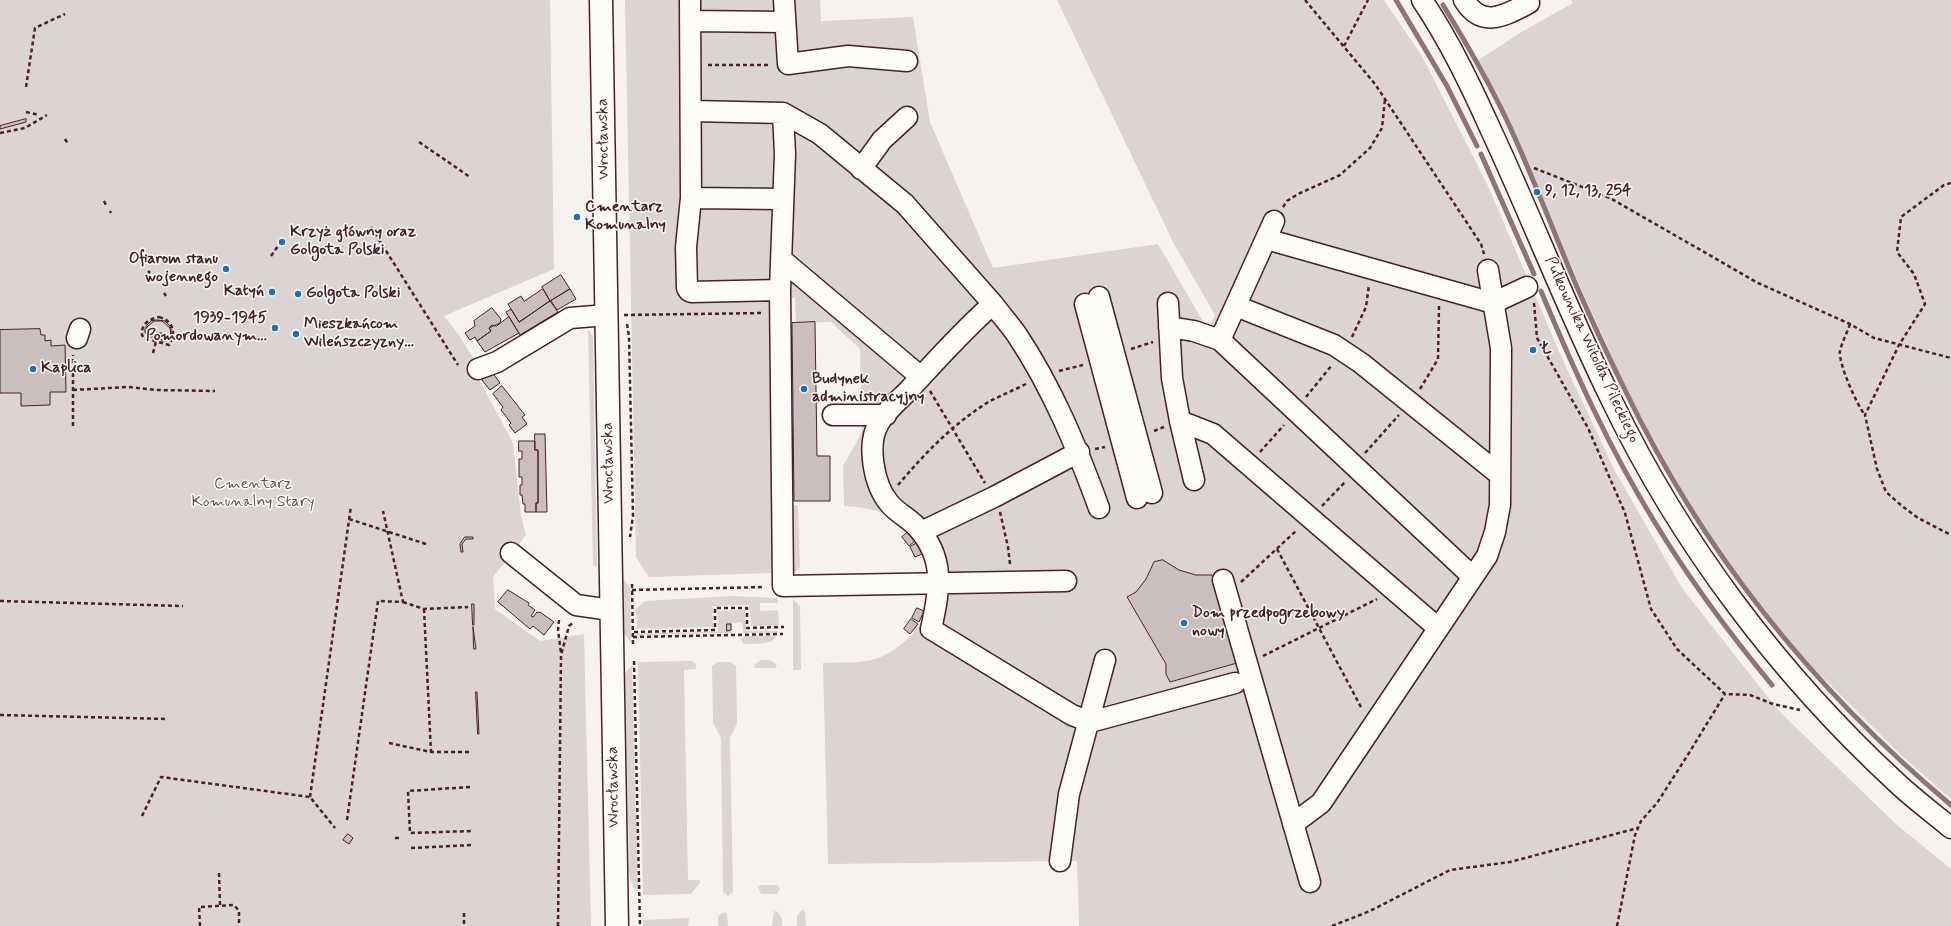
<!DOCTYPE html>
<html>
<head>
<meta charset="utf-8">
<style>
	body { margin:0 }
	canvas { display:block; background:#f6f3ef }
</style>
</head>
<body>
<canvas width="1951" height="926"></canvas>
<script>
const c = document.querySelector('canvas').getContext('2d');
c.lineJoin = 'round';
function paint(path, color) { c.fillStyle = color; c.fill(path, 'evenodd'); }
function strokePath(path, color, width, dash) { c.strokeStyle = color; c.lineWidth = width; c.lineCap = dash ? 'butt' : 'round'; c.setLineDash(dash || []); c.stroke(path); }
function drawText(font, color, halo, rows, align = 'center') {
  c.font = font + ' Mynerve,sans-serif'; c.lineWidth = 3; c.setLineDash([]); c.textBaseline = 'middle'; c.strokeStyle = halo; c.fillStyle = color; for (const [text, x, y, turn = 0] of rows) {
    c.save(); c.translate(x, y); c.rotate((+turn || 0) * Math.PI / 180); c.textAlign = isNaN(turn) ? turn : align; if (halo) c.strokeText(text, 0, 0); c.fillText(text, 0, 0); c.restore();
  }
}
const green = new Path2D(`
	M0,0H550L554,269L444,316L459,335L474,359L480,381L513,443L521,516L526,535L493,577L495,609L540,641L584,634L591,926H0Z
	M625,0H820L821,21L913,17L930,122L993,268L1158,244L1208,330L1215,315L1174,244L1057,0H1384L1422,56L1487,184L1565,365L1615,471L1682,588L1778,710L1897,825L1951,869V926H1079L1077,861L828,864L823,663C840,662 859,664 875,659C891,654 911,639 920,624C925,616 926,606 927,597C932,563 917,527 883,513C870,508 857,507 844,506L843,466L862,432L860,349L831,322L796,323L795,298L769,300L773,573L649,577L636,557Z
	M1571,0H1951V799L1901,755L1790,645L1712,544L1639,417L1548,215L1528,166L1477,61L1523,31L1573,3Z
	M588,329L593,337L597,566H593Z
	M791,505H797L798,508L800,567L792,575Z
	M623,579L630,588L631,642L624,634L623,629Z
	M732,596L777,598L778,603H760V611L778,610L779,626H751L749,605L713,606V627L637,629L636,609L645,601Z
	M793,599L800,606L801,670H793Z
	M745,610L746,631H777V633H743L742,622L732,623V633L637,635V633L718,632L717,611Z
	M745,636H774L776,637C770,646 754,643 744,644L741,639Z
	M761,660H770L777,665L775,668H756L754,667L755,664Z
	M692,661L696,664V669L684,670L688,880H700V883L691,894L643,895L638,662Z
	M717,662H731L736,666L737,723L730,738L733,892L728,896L723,892L721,738L713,723L712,666Z
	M632,665L638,893C627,882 629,867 629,853L625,673Z
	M761,885H778L780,889L777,894H761L758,887Z
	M802,910L805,912L806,926H797V916Z
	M774,911L778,912L782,919V926H772Z
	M724,912L727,914L728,926H718V916Z
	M689,918L688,926H643V920Z`);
const stream = new Path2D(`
	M1396,0L1447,86L1477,146
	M1443,5C1464,39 1484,74 1502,110C1530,168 1552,229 1577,287C1593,323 1609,358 1626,392C1704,554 1814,690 1951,805
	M1481,154L1534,274
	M1541,291C1574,370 1609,448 1654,521C1689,579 1729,633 1772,685`);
const building = new Path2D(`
	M26,119V122L0,129V126Z
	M561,275L570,289L550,301L542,287Z
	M543,289L550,301L519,322L508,304L521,296L524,301Z
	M570,289L576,299L557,310L551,301Z
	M550,301L558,312L520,335L506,312L511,309L519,322Z
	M492,308L501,319L500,323L489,328L491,331L477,341L475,337L470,340L465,333L475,326L474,321Z
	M509,317L519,333L485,352L477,341L491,331L489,328L492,325L496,326Z
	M157,320L165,321L170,326L171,329V337L167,341H162L159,337V333H162L160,335L161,339L166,340L171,335L170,328L162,321H154L147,327V331L145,330L149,336H153L155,331L157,332L154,337H149L145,333V329L147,325L151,321Z
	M815,322L817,456H830V501H794L792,323Z
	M40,329L41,335H45V341L51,340V346L65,345L66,392H50V405L21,406V393H0V330Z
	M492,372L500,383L490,390L482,380Z
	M502,386L525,415L522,417L527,424L515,433L509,425L511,423L501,410L503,407L493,394Z
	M535,434H545L547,512H536V503H538V450H535Z
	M519,441H535V450H538V503H536V512H525V504H523L522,495H520V485H522V477H519V459H522V451H519Z
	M908,532L915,541L909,546L902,537Z
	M465,537H473V539H466L462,544L463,552H461L460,544Z
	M917,543L922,554L915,557L910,547Z
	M1163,560L1179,570L1196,575H1212L1237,663L1170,682L1166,674V664L1127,597L1136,592L1146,579L1154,562Z
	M508,590L529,603L528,605L535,610L531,616L533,617L537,612L539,613L540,612L554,622L544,635L533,626L530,629L498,602Z
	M472,604H474V625H473Z
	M917,608L924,611L919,622L912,618Z
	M911,619L918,624L910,634L904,629Z
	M727,624H731V630L727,631Z
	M473,627L476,649H474Z
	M476,692H477L479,734H478Z
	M348,834L353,838L349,844L343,840Z`);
const path = new Path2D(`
	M1305,0L1375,84L1481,244L1484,254
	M1344,46L1368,0
	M708,65H771
	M26,87L35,28L65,14
	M26,112L39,115
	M0,133L25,128L47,115
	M65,139L68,144
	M419,142L470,177
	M1534,168L1610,198L1758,283L1850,324L1874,338L1951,358
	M1951,183L1944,185L1901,217L1897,252L1914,274L1925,304L1899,345L1865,415L1877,469L1886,492L1902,506L1918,518L1951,535
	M104,201L106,205
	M1283,207L1287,201L1298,194L1340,175L1370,148L1382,128L1385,99
	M110,211L111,213
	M371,227L458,365
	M271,256L278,246
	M141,259L144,264
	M148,271L150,273
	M164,293L166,296
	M1534,303L1537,338L1588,428L1625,513L1651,609L1677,649L1725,694L1750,695L1773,704L1800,710
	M624,315L763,313
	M159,317C174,321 176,333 169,345L144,338L142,335C141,324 149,319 159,317Z
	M627,324L629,336L633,516L630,537
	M1850,324C1847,333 1842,342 1840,351C1838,363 1857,405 1865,415
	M1352,337L1366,307L1369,285
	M1131,349L1153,342
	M153,353L158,334
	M1059,371L1083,365
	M1420,389L1438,359L1439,306
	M73,390L128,387L156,390L215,391
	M930,391L985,483
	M1306,397L1332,365
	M73,426V355
	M1154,431L1164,427
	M1095,449L1105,447
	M1260,452L1284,425
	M1365,453L1399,415
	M898,485C925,453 954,423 990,401C1002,395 1014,390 1026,384
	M1322,506L1345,482
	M1000,512L1008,547L1010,564
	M349,519L429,545
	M1277,549L1362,709
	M1241,582L1297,530
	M632,584L633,645
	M632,590L765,587
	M0,601L183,606
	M403,602L424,609L468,607
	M424,609L431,752
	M559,620L558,630L561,653
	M634,632L715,630V608H747V628L784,627
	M633,637L783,634
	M1263,656L1377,599
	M634,661L640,926
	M0,715L168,719
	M389,743L431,752H470
	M470,787L408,791L410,833L472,831
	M310,797L351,506
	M142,816L161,777L310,797L335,828
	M347,820L378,601L403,602L383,511
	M395,838H402
	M411,848L472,845
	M219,873L220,905
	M464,913V926
	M200,926L199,907L234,905L239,911V926
	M558,926L561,655L569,626L574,622
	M1332,926L1370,911L1450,870L1510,862L1638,828
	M1617,926L1635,835L1641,821L1657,803L1689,753L1725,694`);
const minor = new Path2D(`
	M690,0L691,198L686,247L687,288L689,291L692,292L780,290
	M784,0L788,64L848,56L907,61
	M1422,0C1449,40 1470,84 1490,128C1532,218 1568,312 1612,401C1681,544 1780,675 1897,783C1914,799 1933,813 1951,828
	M1464,0C1482,29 1504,16 1529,3
	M690,21L784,22
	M692,111L783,113L820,134L905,204L993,304
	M783,113L785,154L780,290L783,586L1066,581
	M861,169L882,140L907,117
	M691,198L783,199
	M1266,239L1493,303L1527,287
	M781,259L921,377
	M1099,297L1152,493
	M1168,303L1172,378L1180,421L1194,480
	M1085,304L1137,498
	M1236,306L1334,345L1361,363L1500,475
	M1169,327L1194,331L1220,340L1274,221
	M77,338L80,329
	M1220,340L1473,577
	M478,369L497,362L570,318L607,315
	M833,415H886
	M1180,421L1213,434L1438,628
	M1099,508C1077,448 1053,389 1017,335C1010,325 1001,315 993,304C962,331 935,362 908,391C899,400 885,412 879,423C866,444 874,485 889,503C896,512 907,517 915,525C946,557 940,589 931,629L1072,715L1090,722L1235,683
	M921,532L994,497L1079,452
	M511,553L576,605L611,610
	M1223,580L1310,882
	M1293,824L1321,803L1487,556L1495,532L1500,505L1501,348L1488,270
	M1060,861L1069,794L1105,660`);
const major = new Path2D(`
	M601,0L617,926`);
const markers = [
	[1537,192,4,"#1f6fb2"],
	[577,217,4,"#1f6fb2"],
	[282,242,4,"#1f6fb2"],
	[226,269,4,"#1f6fb2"],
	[272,292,4,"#1f6fb2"],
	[298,294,4,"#1f6fb2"],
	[275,328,4,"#1f6fb2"],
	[296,334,4,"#1f6fb2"],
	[1533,350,4,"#1f6fb2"],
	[33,369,4,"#1f6fb2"],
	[804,389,4,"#1f6fb2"],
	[1184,623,4,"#1f6fb2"]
];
const streetNames = [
	["Wrocławska",604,139,-91],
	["Pułkownika Witolda Pileckiego",1591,350,65],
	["Wrocławska",609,463,-91],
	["Wrocławska",614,787,-91]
];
const poiNames = [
	["9, 12, 13, 254",1545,192],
	["Cmentarz",585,208],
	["Komunalny",585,226],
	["Krzyż główny oraz",290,233],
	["Golgota Polski",290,251],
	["Ofiarom stanu",218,260,"right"],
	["wojennego",218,278,"right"],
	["Katyń",264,292,"right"],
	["Golgota Polski",306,294],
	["1939-1945",267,319,"right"],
	["Pomordowanym...",267,337,"right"],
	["Mieszkańcom",304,325],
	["Wileńszczyzny...",304,343],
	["Ł",1541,350],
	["Kaplica",41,369],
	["Budynek",812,380],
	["administracyjny",812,398],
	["Dom przedpogrzebowy",1192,614],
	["nowy",1192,632]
];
const parkNames = [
	["Cmentarz",253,485],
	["Komunalny Stary",253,503]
];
paint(green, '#dcd4d2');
strokePath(stream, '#8e7378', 5);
paint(building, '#cbbfbe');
strokePath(building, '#4a1f2b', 1);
strokePath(minor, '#4a1f2b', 23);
strokePath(major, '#4a1f2b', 25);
strokePath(path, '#4a1f2b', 2.5, [4, 3]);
strokePath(minor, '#fdfcf7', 20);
strokePath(major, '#fdfcf7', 22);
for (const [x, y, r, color] of markers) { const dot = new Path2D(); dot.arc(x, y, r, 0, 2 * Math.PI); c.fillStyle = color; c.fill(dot); strokePath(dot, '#fdfcf7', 1.5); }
drawText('16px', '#4a1f2b', '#fdfcf7', streetNames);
drawText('bold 16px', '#4a1f2b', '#fdfcf7', poiNames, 'left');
drawText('16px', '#6e4c55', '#fdfcf7', parkNames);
</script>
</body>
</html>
